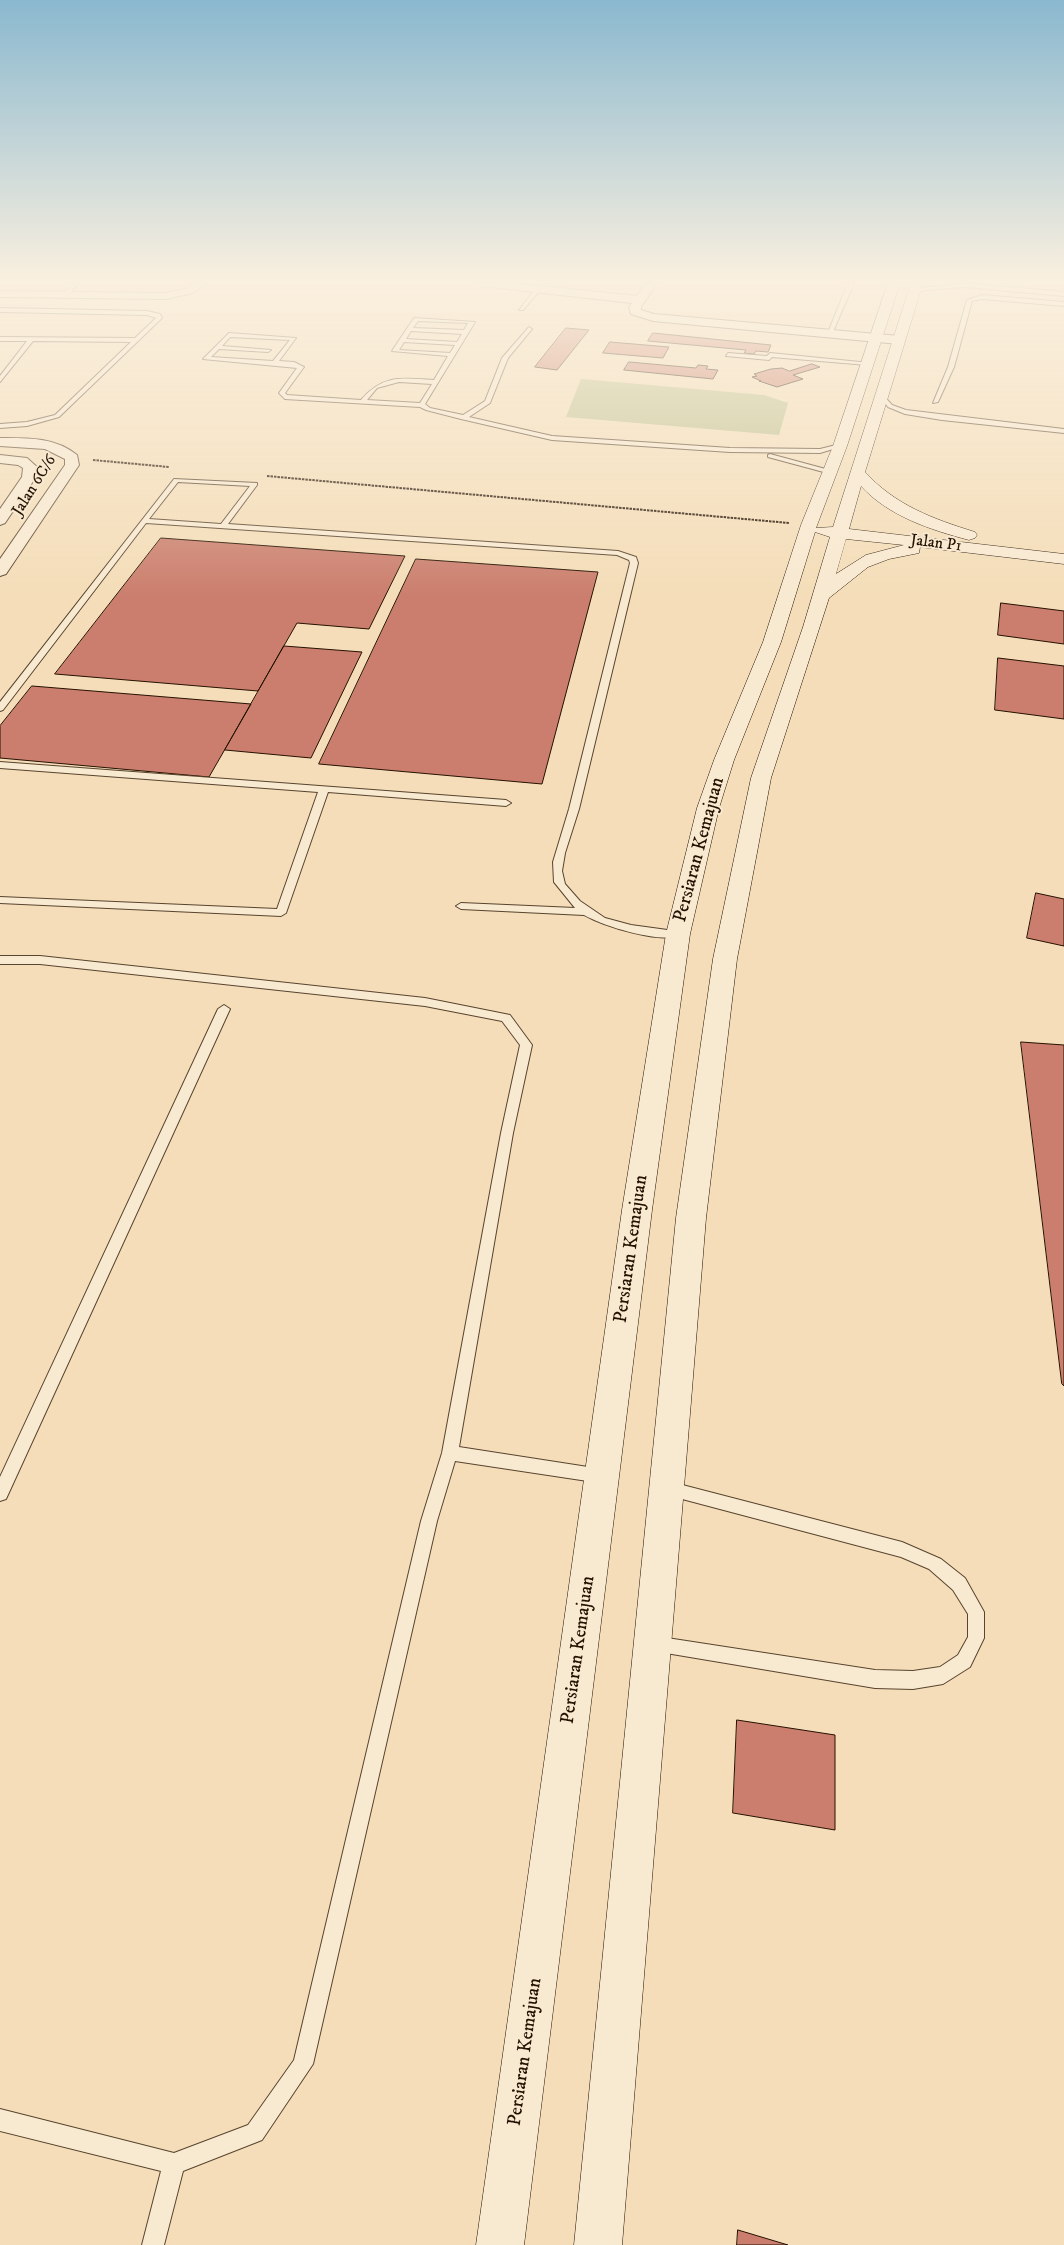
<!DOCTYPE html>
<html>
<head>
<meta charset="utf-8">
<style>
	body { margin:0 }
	canvas { display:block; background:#f4ddb8 }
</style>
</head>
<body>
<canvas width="1064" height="2245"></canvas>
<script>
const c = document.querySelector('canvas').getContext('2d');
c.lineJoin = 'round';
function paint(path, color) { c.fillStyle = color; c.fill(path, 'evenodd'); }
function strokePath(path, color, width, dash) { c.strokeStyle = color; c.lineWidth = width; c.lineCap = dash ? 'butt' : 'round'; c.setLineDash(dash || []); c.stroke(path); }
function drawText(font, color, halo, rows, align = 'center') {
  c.font = font + ' "IM FELL DW Pica",serif'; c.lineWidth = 4; c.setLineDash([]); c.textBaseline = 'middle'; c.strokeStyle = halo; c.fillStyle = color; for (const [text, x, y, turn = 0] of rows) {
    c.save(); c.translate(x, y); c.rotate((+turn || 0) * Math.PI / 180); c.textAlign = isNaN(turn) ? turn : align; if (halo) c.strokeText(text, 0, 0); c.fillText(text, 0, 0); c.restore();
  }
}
const green = new Path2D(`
	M581,379L764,395L788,403L779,435L566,417Z`);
const building = new Path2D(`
	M566,328L589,330L557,370L535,367Z
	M653,333L771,345L768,352L756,351L754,354L744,353L746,350L648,341Z
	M610,342L669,347L663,358L603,353Z
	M629,362L696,368L698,365L708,366L706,369L718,370L713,379L624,370Z
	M812,364L820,367L793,375L803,379L777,387L759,381H761L752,377L757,376L754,374L771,369L782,368L789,371Z
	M161,538L405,556L369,629L297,623L258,691L55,674Z
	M416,559L598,572L542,784L319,764Z
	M1001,603L1064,611V644L998,635Z
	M284,646L362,652L311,758L225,750Z
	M998,658L1064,666V719L995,710Z
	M32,686L251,704L209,777L0,758V726Z
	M1036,893L1064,899V946L1027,938Z
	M1021,1042L1064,1045V1386L1062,1384Z
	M737,1720L835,1735V1830L733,1813Z
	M738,2230L788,2245H737Z`);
const path = new Path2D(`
	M93,460L169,467
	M267,476L789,523`);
const service = new Path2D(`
	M73,283H79L67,296H63Z
	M848,283H854L832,334L827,335Z
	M964,283L1064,292V296L964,287L916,291L913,289Z
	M536,288L541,289L523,310H519Z
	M982,295L1064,302V306L982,299L972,301L954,367L938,402L933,403L948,367L967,300Z
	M0,308L147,311L160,314L162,318L59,417L27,426L0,428V424L27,422L55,415L131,342L33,341L0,382V376L27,341H0V337L135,338L156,318L147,315L0,312Z
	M414,318L475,322L425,404L430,408L463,415L485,401L502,358L529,327L532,329L508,358L490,403L469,417L552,436L730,448L820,449L840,444L843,446L820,453L730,452L552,440L461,419L426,410L420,407L285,399L279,393L297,368L203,359L229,333L296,338L279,361L294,362L304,367L285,393L287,395L361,400C383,374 402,378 434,380L448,356L392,351ZM418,321L468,323L464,330L413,328ZM411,331L462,334L457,342L406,339ZM230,337L290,340L273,361L211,357L219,349L268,352L271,350L222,346ZM404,342L455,345L450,353L399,350ZM399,382L432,384L420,403L367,400L377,388Z
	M728,353L767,356L770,353L870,363L867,365L772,357L769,360L726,356Z
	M879,395H883L892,405L906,410L1064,429V433L942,420L905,414L888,407Z
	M770,454L833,471L834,472L831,474L768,457V455Z
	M174,479L257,483V485L228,524L618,551L636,557L638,563L579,809L565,853L562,871L565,884L580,901L605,918L631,925L682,932L683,934L682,936C659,943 605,927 584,915L461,909L456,906L461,903L575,908L554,882L553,862L569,809L630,563L629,560L617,555L146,523L3,710L0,711V702ZM178,482L250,486L221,524L149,519Z
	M0,762L506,800L511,803L506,806L328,792L286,913L281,916L0,903V897L277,909L318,792L0,768Z
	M0,956H40L425,998L510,1015L532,1045L513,1133L459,1447L601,1469L606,1471L609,1476L606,1481L601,1483L455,1461L437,1521L313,2064L262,2140L183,2171L164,2245H142L161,2171L0,2131V2109L174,2153L248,2125L294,2060L421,1521L442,1453L501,1133L520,1045L502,1021L425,1006L40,964H0Z
	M224,1005L230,1009L6,1499L0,1501V1477L218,1009Z
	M667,1481L902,1542L941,1559L965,1578L984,1612V1638L970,1667L943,1684L913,1689L875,1688L648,1650L646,1644L648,1638L654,1636L875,1670L913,1671L940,1667L958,1655L968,1637V1614L953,1590L929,1569L901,1557L667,1495L661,1493L659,1488L661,1483Z`);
const minor = new Path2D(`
	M194,283H206L193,293L166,299L0,297V291L166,293L185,289Z
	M476,283H511L637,296L646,283H657L641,307V310L654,314L899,336L905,340L899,344L653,321L631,314L629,307L632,303L481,286Z
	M0,438C27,438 55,437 77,455L79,465L6,574L0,576V559L65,465V459L45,449L0,446Z
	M0,455L27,458L37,467L36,477L5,523L0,525V509L22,477L23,468L18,465L0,463Z`);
const secondary = new Path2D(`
	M888,283H900L847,446L816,528L833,527L911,283H923L865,472C895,505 933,519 975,532L977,535L975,538L969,540C931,530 888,516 861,486L849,529L1064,554V564L920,547L919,553L889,559L868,567L829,598L771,778L737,959L706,1218L622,2245H574L676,1218L713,959L751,778L803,627L830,537L815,532L781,642L734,760L719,808L690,934L652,1210L524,2245H476L622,1210L666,934L697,808L714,760L763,642L801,525L833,446ZM846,539L904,545L866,555L836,574Z`);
const farStreetnames = [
	["Jalan 6C/6",35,486,-58],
	["Jalan P1",936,544,7]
];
const streetNames = [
	["Persiaran Kemajuan",700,850,-75],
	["Persiaran Kemajuan",632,1249,-82],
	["Persiaran Kemajuan",579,1650,-82],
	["Persiaran Kemajuan",526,2052,-82]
];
paint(green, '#bec08d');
paint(building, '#cb7e6d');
strokePath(building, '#251100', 1);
strokePath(service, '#59442e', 2);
strokePath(minor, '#59442e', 2);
strokePath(secondary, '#251100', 1);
strokePath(path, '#251100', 2, [2.5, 1]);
paint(service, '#f8e9d1');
paint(minor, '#f8e9d1');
paint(secondary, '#f8e9d1');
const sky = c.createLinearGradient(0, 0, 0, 597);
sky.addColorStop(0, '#8ab8cf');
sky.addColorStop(0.47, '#faf0df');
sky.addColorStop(1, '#faf0df00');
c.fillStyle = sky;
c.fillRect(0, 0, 1064, 597);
drawText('16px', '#251100', '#f8e9d1', farStreetnames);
drawText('19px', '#251100', '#f8e9d1', streetNames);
</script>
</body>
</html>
